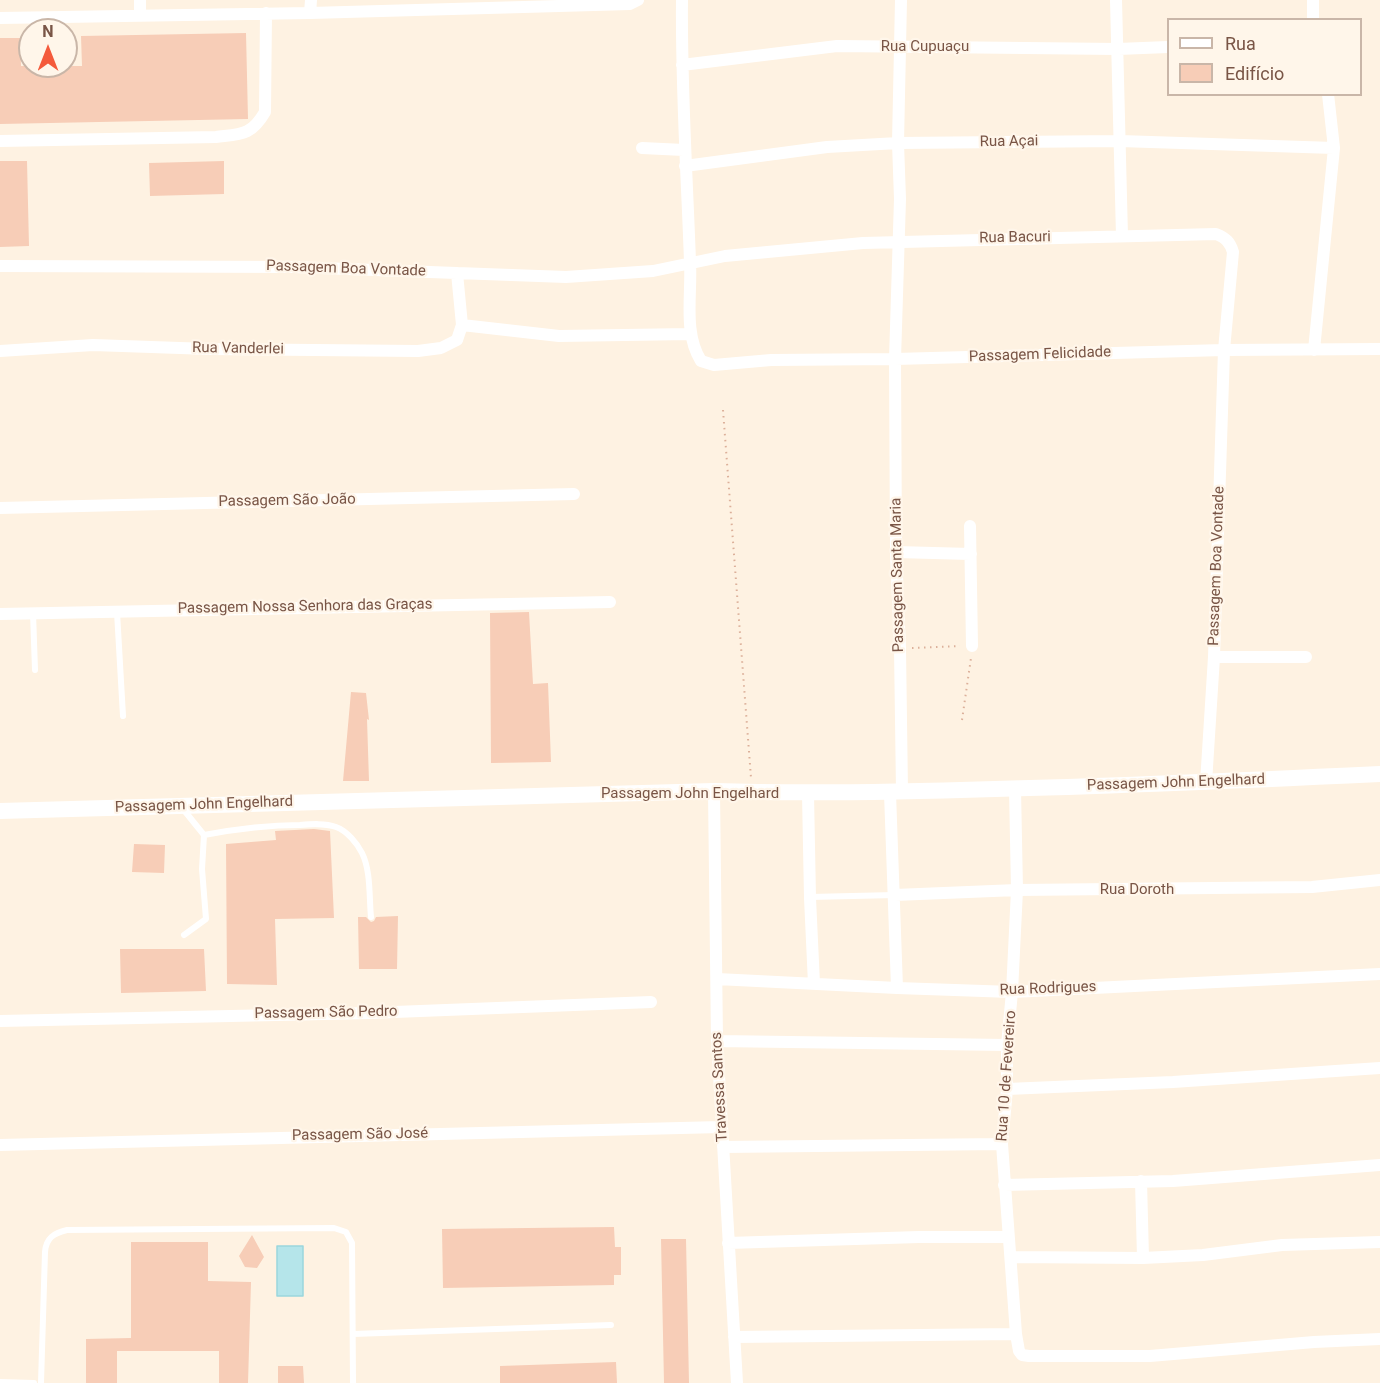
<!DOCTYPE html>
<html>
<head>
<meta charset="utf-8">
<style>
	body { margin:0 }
	#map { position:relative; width:1380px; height:1383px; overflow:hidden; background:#fef2e2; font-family:Roboto,sans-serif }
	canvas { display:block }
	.legend { position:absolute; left:1167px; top:18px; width:195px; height:78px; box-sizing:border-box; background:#fff6ea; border:2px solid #c9b6a8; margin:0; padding:8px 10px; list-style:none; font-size:18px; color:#795546 }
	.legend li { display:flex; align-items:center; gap:12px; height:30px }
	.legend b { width:30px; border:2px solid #c9b6a8 }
	.north { position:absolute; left:18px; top:18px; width:60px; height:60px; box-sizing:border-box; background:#fff6ea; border:2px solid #c9b6a8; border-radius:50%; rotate:0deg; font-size:16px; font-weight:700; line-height:24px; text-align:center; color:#795546 }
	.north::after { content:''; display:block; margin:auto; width:21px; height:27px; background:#f45a3b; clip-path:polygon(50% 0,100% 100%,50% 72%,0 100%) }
</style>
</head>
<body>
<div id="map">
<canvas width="1380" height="1383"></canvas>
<ul class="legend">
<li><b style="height:8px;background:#fff"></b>Rua</li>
<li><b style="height:16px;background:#f7cdb7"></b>Edifício</li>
</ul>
<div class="north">N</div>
</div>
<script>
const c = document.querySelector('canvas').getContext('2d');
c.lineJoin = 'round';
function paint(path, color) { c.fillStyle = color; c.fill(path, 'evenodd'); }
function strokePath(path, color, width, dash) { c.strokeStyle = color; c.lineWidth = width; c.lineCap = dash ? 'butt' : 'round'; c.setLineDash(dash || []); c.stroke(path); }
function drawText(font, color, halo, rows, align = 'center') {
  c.font = font + ' Roboto,sans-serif'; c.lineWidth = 4.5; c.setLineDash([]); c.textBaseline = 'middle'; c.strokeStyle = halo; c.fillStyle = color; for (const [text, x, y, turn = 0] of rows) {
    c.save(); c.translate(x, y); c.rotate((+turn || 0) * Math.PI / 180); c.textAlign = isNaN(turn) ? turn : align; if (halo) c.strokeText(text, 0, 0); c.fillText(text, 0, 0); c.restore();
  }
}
const water = new Path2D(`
	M277,1246H303V1296H277Z`);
const building = new Path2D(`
	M246,33L248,119L0,124V38H20L21,66H82L81,36Z
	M0,161H27L29,246L0,247Z
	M224,161V194L150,196L149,163Z
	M529,612L533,684L548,683L551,762L491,763L490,613Z
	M351,692L366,693L369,720L367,719L369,781H343Z
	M314,829L330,831L334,918L275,919L277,985L227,984L226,844L276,840L275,831Z
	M134,844L165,845L164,873L132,872Z
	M398,916L397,969H359L358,917H366L371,922L374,921L376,917Z
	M120,949H204L206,991L121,993Z
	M614,1227L615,1247H621V1275H614V1285L443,1288L442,1229Z
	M252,1235L264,1257L257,1268L245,1267L239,1256Z
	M661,1239H686L689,1383H664Z
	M131,1242H208V1281L251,1282L248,1383H219V1351H117V1383H86V1339L131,1338Z
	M616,1362L617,1383H500V1366Z
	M278,1366H303L304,1383H278Z`);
const path = new Path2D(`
	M723,410L751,778
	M912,648L960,646
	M962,720L971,658`);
const lane = new Path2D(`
	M117,612L123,716
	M33,613L35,670
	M183,809L204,835L202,869L206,919L184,935
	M204,835C236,829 267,825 300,825C312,824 325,823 336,827C347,831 357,843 362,853C371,871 369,897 371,917
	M810,897L895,895
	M353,1334L611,1325
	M0,1382L34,1383
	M41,1383L45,1252C46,1238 54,1233 67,1230L334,1228L346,1232L352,1243L353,1383`);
const street = new Path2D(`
	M140,0V15
	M682,0C681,88 687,175 690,262C692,295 683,332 701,361L714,365L771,360L895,359L1224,350L1380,349
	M901,0L898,143L900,199L895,359L896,552L900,648L902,792
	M1116,0L1122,236
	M1313,0V20
	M310,13L311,0
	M0,18L310,13L630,4L638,0
	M682,65L837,46L1118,49L1168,47
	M0,141L216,137C241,134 251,136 265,112L266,13
	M642,148L684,150
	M685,166L827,147L898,143L1120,141L1334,148
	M0,266L293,267L566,277L653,271L725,256L863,243L1216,234C1226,238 1230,242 1233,252L1224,350L1214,657L1206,783
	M462,325L559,336L690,334
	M1314,350L1334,148L1328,94
	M0,351L93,345L209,349L418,351L441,348L457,340L462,325L457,273
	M0,508L574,494
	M970,526L972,646
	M896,552L971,554
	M0,614L610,602
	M1214,657H1306
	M1015,789L1017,890L1012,992L1007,1045V1089L1002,1144L1016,1334L1019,1351L1022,1355L1029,1356H1150L1314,1342L1380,1339
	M714,791L717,1041L737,1383
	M890,793L897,988
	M808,794L810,898L814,984
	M895,895L1017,890L1312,887L1380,880
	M717,979L897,988L1012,992L1380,974
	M0,1021L369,1013L651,1002
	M717,1041L1007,1045
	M1007,1089L1173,1082L1380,1068
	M0,1145L721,1127
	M723,1147L1002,1144
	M1141,1181L1143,1258
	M1004,1185L1173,1181L1380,1165
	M728,1243L919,1237H1008
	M1012,1257L1143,1258L1203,1255L1282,1245L1380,1242
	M734,1337L1016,1334`);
const secondary = new Path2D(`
	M0,811L714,791C808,794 901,792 995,789C1123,786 1252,780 1380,774`);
const streetNames = [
	["Rua Cupuaçu",925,47],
	["Rua Açai",1009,142,-1],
	["Rua Bacuri",1015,238,-1],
	["Passagem Boa Vontade",346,269,2],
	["Rua Vanderlei",238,349,1],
	["Passagem Felicidade",1040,355,-2],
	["Passagem São João",287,501,-1],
	["Passagem Boa Vontade",1217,566,-88],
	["Passagem Santa Maria",898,575,-91],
	["Passagem Nossa Senhora das Graças",305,607,-1],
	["Passagem John Engelhard",1176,783,-2],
	["Passagem John Engelhard",690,794],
	["Passagem John Engelhard",204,805,-2],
	["Rua Doroth",1137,890],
	["Rua Rodrigues",1048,989,-2],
	["Passagem São Pedro",326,1013,-1],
	["Rua 10 de Fevereiro",1007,1076,-86],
	["Travessa Santos",720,1087,-93],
	["Passagem São José",360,1135,-1]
];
paint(water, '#b5e5ea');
strokePath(water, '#9ad6dd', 1.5);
paint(building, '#f7cdb7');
strokePath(path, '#dcb09a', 2, [1.5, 4.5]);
strokePath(lane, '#fff', 6);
strokePath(street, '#fff', 12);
strokePath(secondary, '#fff', 16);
drawText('15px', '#795546', '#fff6ea', streetNames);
</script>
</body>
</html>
